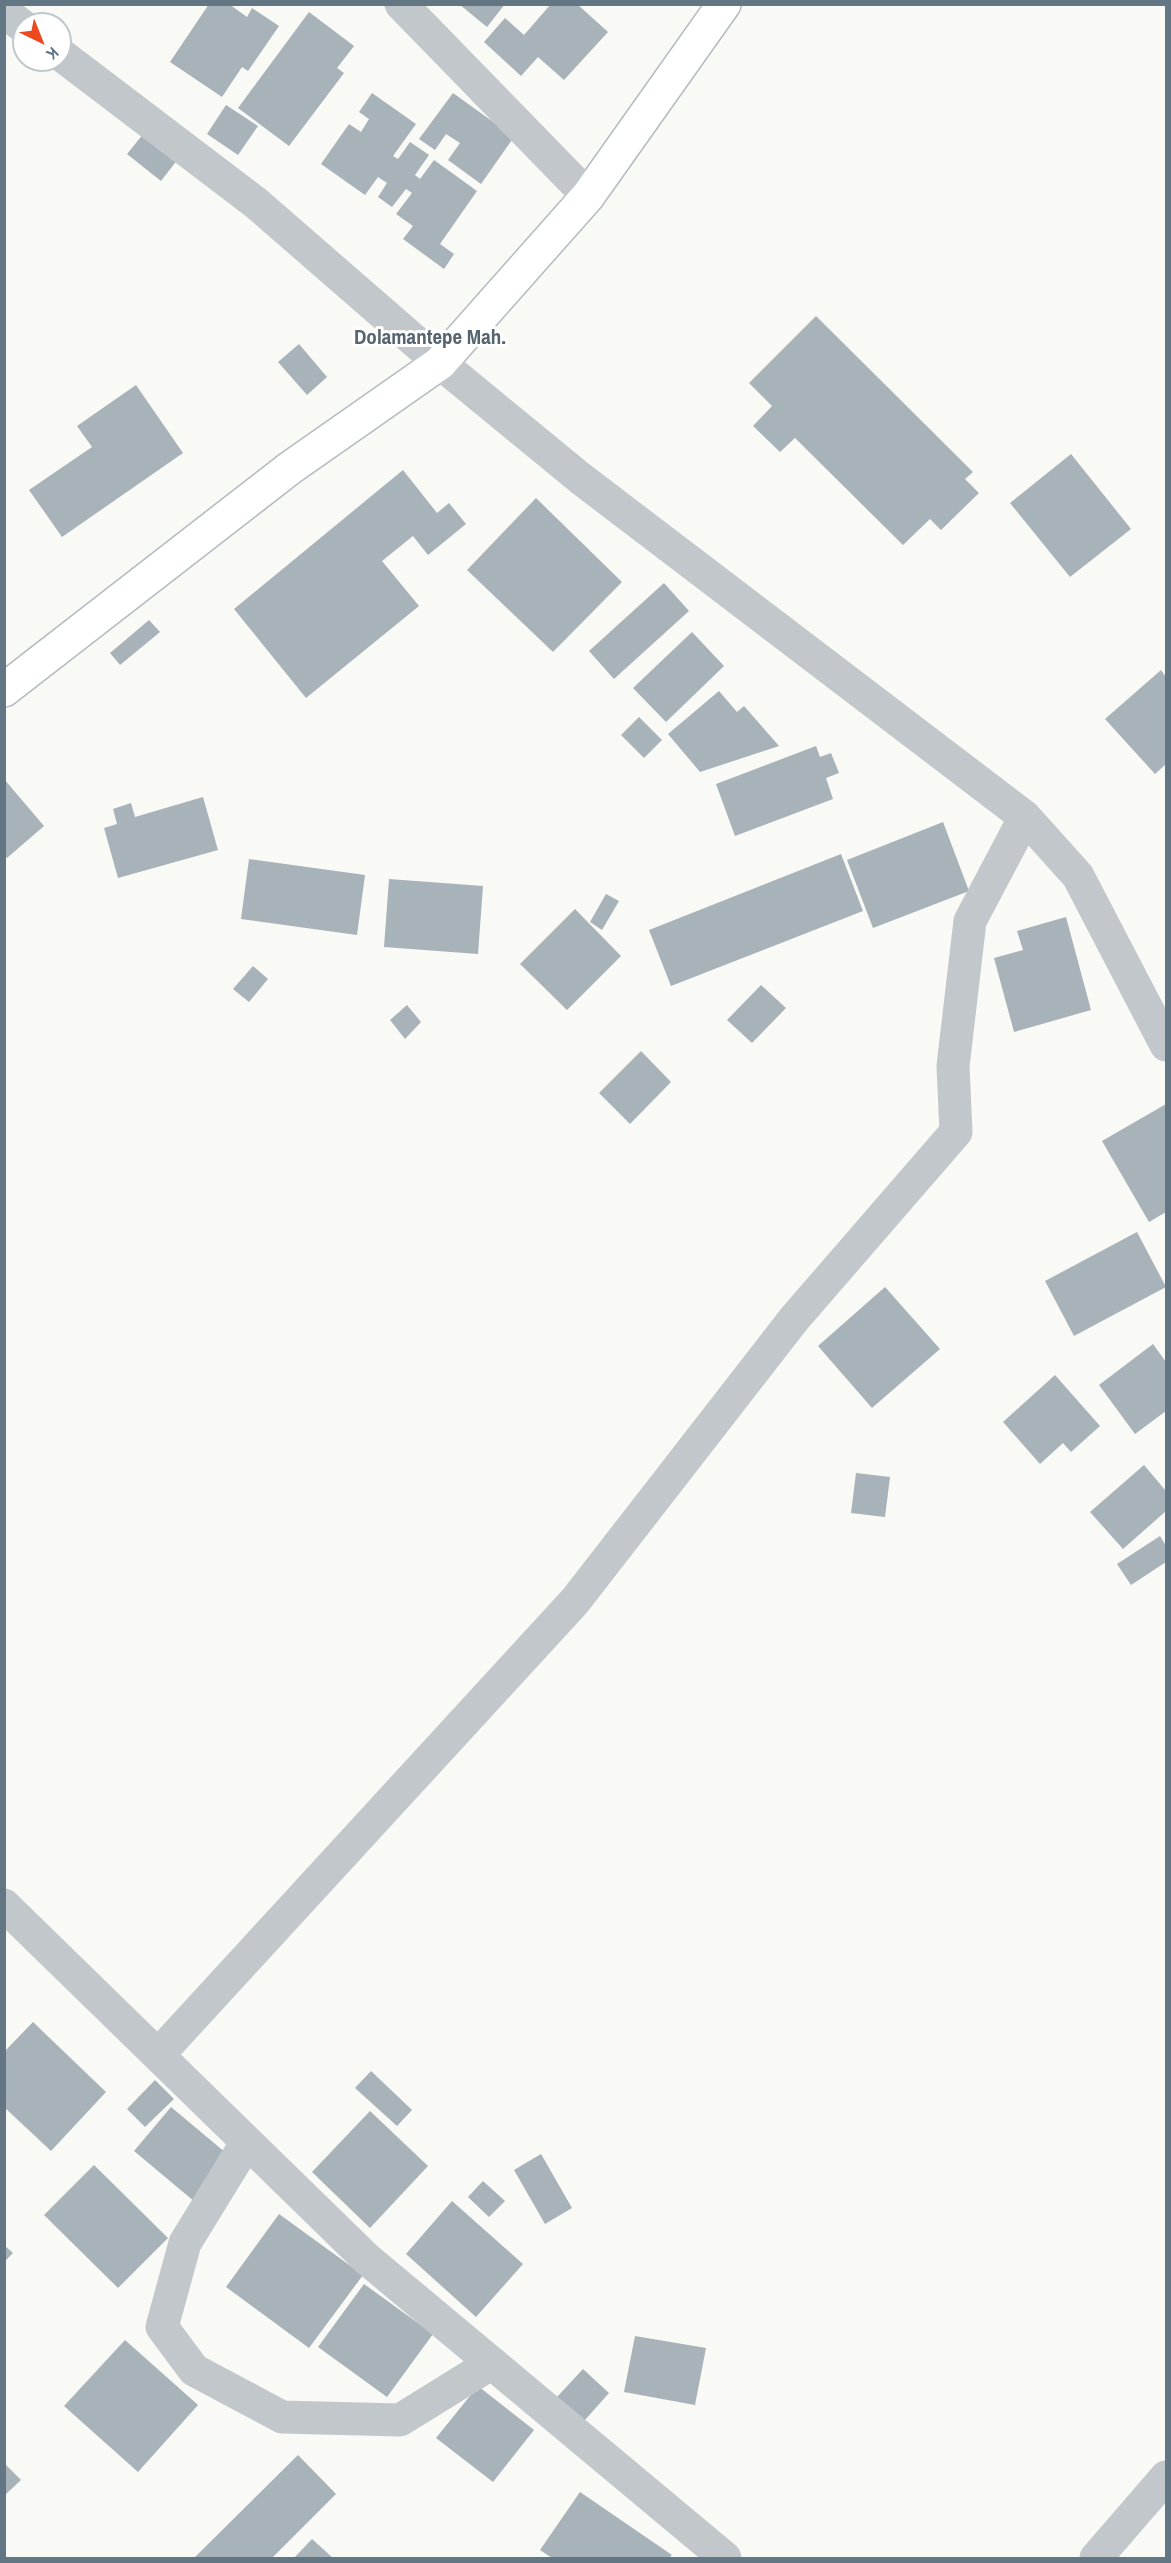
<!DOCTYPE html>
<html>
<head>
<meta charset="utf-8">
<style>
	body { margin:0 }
	#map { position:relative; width:1171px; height:2563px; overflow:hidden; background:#f9f9f6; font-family:"Archivo Narrow",sans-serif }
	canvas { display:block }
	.frame { position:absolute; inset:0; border:6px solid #627683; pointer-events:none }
	.north { position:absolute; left:12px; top:12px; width:60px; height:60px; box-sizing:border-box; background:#fff; border:2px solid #c0c8cd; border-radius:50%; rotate:137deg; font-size:16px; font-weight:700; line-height:24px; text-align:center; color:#627683 }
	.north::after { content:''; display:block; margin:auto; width:21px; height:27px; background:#ee4821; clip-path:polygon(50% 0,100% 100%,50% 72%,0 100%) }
</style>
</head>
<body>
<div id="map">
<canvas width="1171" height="2563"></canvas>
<div class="frame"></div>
<div class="north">K</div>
</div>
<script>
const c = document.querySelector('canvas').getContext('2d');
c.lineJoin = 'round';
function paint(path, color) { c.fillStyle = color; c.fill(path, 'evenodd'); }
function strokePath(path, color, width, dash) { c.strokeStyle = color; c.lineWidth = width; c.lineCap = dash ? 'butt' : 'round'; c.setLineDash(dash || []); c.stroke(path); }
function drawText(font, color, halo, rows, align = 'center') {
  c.font = font + ' "Archivo Narrow",sans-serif'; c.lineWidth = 6; c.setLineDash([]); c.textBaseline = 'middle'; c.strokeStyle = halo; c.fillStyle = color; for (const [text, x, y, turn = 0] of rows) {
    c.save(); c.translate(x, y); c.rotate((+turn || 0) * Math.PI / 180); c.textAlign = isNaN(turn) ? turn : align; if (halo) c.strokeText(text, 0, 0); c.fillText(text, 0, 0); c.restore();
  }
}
const building = new Path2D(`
	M209,4H229L247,17L252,8L279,26L248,71L242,67L222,97L170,62Z
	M459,4H505L487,27Z
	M551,4H577L608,32L564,80L538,57L521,76L484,42L505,18L524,35Z
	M309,12L354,46L337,68L344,73L289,146L238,108Z
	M372,93L416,124L393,156L398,159L410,142L429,155L415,175L420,179L434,160L477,191L440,244L454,254L444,269L403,239L413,226L396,214L412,193L406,189L392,207L378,197L387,183L378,177L365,195L321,164L349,124L361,132L369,119L359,112Z
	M453,93L514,137L481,184L448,160L460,143L446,134L435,150L419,139Z
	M226,105L258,126L238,155L207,134Z
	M144,133L178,159L161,181L127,154Z
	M816,316L973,472L965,479L979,493L941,530L930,519L903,545L795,438L780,452L753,426L772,406L749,383Z
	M299,344L327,377L307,395L278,362Z
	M136,385L183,453L62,537L29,490L92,447L77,426Z
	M1071,454L1131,529L1070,577L1010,503Z
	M403,470L437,513L449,503L466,524L428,555L413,536L382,561L419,606L306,698L234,609Z
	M536,498L622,582L553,652L467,570Z
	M664,583L689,611L614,679L589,651Z
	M149,620L160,632L120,665L110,653Z
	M692,632L724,666L666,722L633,688Z
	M1161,670L1166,677V764L1155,774L1105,719Z
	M719,691L737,712L744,706L779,746L700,772L668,734Z
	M639,717L662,740L644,758L621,735Z
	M816,746L820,757L831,753L839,773L826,778L833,799L735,836L716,784Z
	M4,779L44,826L7,858L4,855Z
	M203,797L218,850L118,878L104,828L117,824L113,809L131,803L135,817Z
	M943,822L969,891L873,928L847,860Z
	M841,854L863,911L671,986L649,930Z
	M249,859L365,875L357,935L241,919Z
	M389,879L483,886L478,954L384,947Z
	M606,894L619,901L602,930L590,922Z
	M575,909L621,956L567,1010L520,964Z
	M1066,917L1091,1010L1014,1032L994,958L1023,950L1017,931Z
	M253,966L268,979L249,1002L233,989Z
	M761,985L786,1008L752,1043L727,1020Z
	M407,1005L421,1022L405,1039L390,1020Z
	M641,1051L671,1082L630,1124L599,1093Z
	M1166,1104V1212L1149,1222L1102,1141Z
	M1137,1232L1166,1287L1074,1336L1045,1281Z
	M885,1287L940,1349L872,1408L818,1346Z
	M1153,1344L1166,1362V1411L1135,1434L1099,1385Z
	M1055,1375L1100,1426L1071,1452L1063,1443L1040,1464L1003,1422Z
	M1144,1465L1166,1491V1511L1123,1549L1090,1512Z
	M856,1473L890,1477L885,1517L851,1513Z
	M1160,1536L1166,1546V1562L1131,1585L1117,1564Z
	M33,2022L106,2092L51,2151L4,2107V2052Z
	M371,2071L412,2110L397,2126L355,2088Z
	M155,2080L174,2099L145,2127L127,2109Z
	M171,2107L232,2158L195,2202L134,2151Z
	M370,2111L428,2166L370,2228L312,2172Z
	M541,2154L572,2208L545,2224L514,2170Z
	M94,2165L168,2238L118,2288L44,2215Z
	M483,2181L505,2201L489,2217L468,2197Z
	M452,2201L523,2264L476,2317L406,2254Z
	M279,2214L363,2275L309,2348L226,2287Z
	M4,2245L13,2253L4,2262Z
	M364,2284L433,2334L387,2397L318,2347Z
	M635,2336L706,2348L695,2405L624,2392Z
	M125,2340L198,2405L138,2472L64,2406Z
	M583,2369L609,2393L584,2421L557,2397Z
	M478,2386L534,2430L493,2482L436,2438Z
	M298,2455L336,2494L272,2558H194Z
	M4,2463L21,2480L4,2496Z
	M580,2492L672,2555L669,2558H552L540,2550Z
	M312,2539L333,2558H294Z`);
const street = new Path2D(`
	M401,4L588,196
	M4,12L24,27
	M60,54L256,203L440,363L580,478L1025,817L1078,876L1166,1045
	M4,1905L367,2259L725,2558
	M158,2055L575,1601L794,1319L956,1132L953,1066L970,921L1025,817
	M247,2142L185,2243L162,2327L194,2370L282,2417L400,2420L492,2363
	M1096,2558L1166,2477`);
const secondary = new Path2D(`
	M4,690L290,468L440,363L588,196L724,4`);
const districtNames = [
	["Dolamantepe Mah.",430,338]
];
paint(building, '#a8b2b9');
strokePath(secondary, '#b4bbc0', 36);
strokePath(street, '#c2c7cb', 33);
strokePath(secondary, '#fff', 33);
drawText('bold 21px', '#55646e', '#fff', districtNames);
</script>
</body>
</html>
